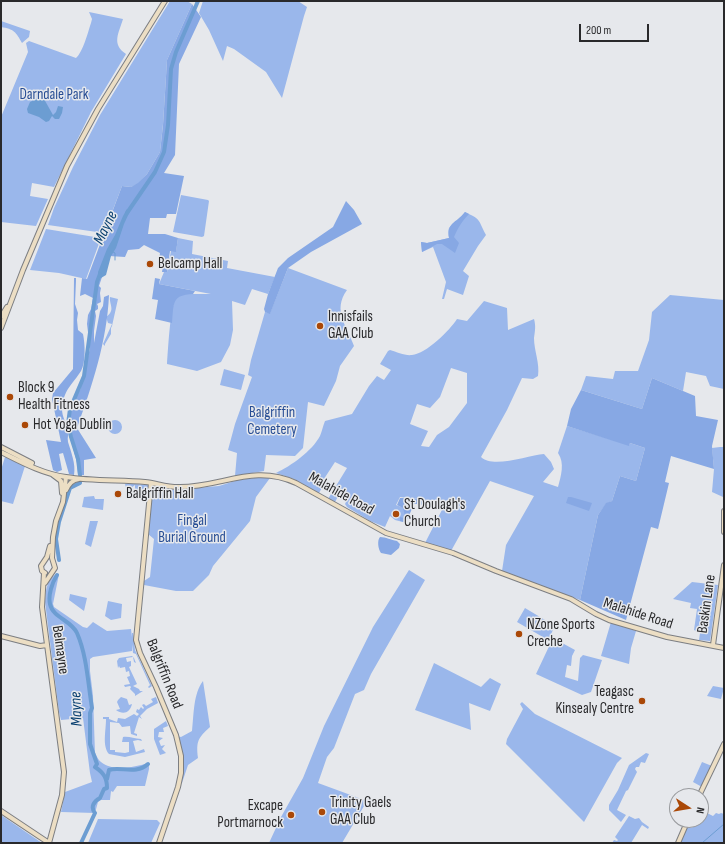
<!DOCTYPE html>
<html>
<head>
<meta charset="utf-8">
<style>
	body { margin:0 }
	#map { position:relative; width:725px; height:844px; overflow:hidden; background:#e6e8ec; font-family:"Sofia Sans Condensed",sans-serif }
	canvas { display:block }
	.frame { position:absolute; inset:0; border:2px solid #29292b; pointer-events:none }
	.north { position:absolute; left:669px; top:788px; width:40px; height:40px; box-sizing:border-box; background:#e6e8ec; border:1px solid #9a9c9f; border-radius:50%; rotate:102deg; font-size:11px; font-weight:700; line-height:16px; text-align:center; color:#29292b }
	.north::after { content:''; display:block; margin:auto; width:14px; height:18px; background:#aa4807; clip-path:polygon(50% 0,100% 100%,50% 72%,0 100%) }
	.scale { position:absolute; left:579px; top:24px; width:70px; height:18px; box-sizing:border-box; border:2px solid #29292b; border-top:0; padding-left:5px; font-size:12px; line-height:14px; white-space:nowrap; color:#29292b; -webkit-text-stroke:3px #e6e8ec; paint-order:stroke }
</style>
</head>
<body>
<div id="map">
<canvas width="725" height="844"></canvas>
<div class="frame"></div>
<div class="north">N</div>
<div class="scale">200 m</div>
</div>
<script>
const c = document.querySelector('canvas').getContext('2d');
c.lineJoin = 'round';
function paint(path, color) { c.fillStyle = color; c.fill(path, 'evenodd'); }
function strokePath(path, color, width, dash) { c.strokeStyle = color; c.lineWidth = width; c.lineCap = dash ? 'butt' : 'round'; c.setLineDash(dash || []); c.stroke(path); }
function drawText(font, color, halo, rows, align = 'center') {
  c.font = font + ' "Sofia Sans Condensed",sans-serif'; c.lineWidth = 3; c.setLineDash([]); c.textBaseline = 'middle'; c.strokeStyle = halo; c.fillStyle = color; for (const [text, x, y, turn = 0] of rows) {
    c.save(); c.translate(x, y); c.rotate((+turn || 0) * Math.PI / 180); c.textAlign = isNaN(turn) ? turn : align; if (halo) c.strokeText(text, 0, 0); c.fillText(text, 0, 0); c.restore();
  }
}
const green = new Path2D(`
	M170,1H187L192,4L167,60L163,124L160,152L147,174L138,184L131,187L122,186L104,233L48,225L54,208L73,167L100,115Z
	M203,1H298L307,7L304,16L282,98L266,72L234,49L227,46L223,61L209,30L199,13Z
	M89,12L123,19C119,33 111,44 126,54L91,112L54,187L32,183L30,196L48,199L36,226L1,222V117L28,52L26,43L29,41L76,58C83,52 88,32 91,23L92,19Z
	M1,21L30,31L29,37L22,43C16,32 14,29 1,27Z
	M181,195L208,200L209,201L204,236L202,237L173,232Z
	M465,212C482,220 478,220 486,235L478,246L463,271L469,276L463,295L447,289L444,299H442L446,282L433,247L422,252L421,242L427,243L449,238C447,225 450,228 458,220C461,218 463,215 465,212Z
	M46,229L101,238L86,279L59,273L30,270Z
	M178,238L193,241L192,254L228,261L227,268L275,277L268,294L252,289L245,305L232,301L233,330L230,345L221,362L197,371L167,364C168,351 170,310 175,300C177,297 180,296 183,294H211L159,284L164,272H167L171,251H176Z
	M288,268L347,290C332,311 347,326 354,346L340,366L336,381L324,406L308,402L303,448L295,456L266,455L264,471L235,476L237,453L228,450L235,424L252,377L248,375L251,360L265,312L270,313Z
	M670,295L724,300V389L710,386L706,376L686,372L683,391L652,378L642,409L581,390L586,376L613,379L615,371H638L649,340L652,312Z
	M110,297L118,299L112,326L111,328V334L105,344V346L103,344L112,324L108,323L106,317C116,310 109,305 110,297Z
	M484,301L507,308L508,330L534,319C536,326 535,331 534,338C534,351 540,363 538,376L533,379L522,378L507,410L481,457C493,469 529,455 544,454L551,462L554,469L543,482L558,487C561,476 565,463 558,453L567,426L629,445L630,443L645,448L636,481L620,476L612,501L606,504L598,515L580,600L502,571L506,545L534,496L490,481L451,551L425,543L446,502L400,497L396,505L407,509L403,522L395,520L390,516L385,527L370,521L347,507L345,504L347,500L339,495L335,502L328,499L347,468L335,462L322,482L324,484L319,493L294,479L276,473C291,466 312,451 320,436C322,431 323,426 325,421L352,414L369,386L377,376L384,380L391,370L380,364L388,351L390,350C397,352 405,356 412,355C426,354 450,330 457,319L467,321ZM451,368L467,373V403L449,427L437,435L429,447L421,446L428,431L410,424L417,404L430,408L440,397Z
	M224,369L245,375L241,390L220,385Z
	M108 427a7 7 0 1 1 14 0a7 7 0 1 1-14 0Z
	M720,447H724L723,497L712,492L714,469L712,448Z
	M5,457L25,466L13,504L1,501V470Z
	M254,478H270L256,497L250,521L213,566L209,575L193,591H176L144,585V581L150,577L154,539L148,534L153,490L156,487L172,490L219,486L238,480Z
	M125,484H135L148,485V497L135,496V485L131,488H126Z
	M94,496L95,499H104L103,510L82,507L84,497Z
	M90,521H98L91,547L85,544Z
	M409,570L425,580L371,674L364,690L355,694L334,748L327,757L318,783L367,801L342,843H269L281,817L303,778L324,726L373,627Z
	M56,574H59L53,604L54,607L83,627L87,628L93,622L107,631L131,629L132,637V633H133L135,650L152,686L149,688L148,687L150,685L136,654L133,653L132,644V651L93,657L90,659V671L93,696L95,753C97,756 98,760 101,762C113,772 134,767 149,763V769L145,786H117L113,792L111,791L110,800H101L98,802L95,813L61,812L65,792L92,782L90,773L83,718L61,720L59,712L45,602C46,590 46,581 56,574Z
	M692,582L718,585L710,641L699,640L700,633L694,630L697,609L690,608L691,603L673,599Z
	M70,594L87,598L84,611L69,600Z
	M108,601L122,604L121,618L111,620L105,616Z
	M525,608L555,626L548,640L517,622Z
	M611,622L636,631L631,648L629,664L601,656Z
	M553,638L575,650L572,656L571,666L567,665L565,677L578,681L580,658L583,655L602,660L591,692L582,695L536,674Z
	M132,656L134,658L136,663L134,662L133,657L126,658L127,662L131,661V666L129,667L137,684L133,686L139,689L140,691H143L135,696V694L130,689L131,687L130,686L125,687L124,685L130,684L127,677L130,676L129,671L126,672L125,667L120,668L119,666L118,668L117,661L119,658Z
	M434,663L481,687L490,678L501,684L490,711L469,703L471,730L415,710Z
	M203,681L210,727C198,738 196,741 198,758L188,765L182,783C183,766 184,752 177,736L181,737L192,731C194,715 193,694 203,681Z
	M713,686L724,688L721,699L707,696Z
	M121,697L127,699L129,705L132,704C130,713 123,715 116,710L120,709L117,702L118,700Z
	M156,697L158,703L147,709L140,716L142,719L139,717L134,733L137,734V736L131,734L130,726L122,727L119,723L110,722V750H115V752L125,753L129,752V742H122L123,737C129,736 134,739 141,739L142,741L138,740L133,741L136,752L144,749L145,752L125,757L109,754C102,746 106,731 106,719H103V717H109V719L117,722L118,718L125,719L134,714L137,716L139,714L136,712L137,709L139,710L141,707L143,709L144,708L142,705L144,704L146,706L153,702L151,699Z
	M522,702L535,714L622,758L617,763L584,822L506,744L507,739L523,709L520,704Z
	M166,721L168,726L163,728L164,732H159L158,737L163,738L159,741L161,746L165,745L162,749L166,753L160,755L154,739V729Z
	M646,753L649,754L645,763L641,762L639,767H636L635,769L637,772L628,790L626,791L617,810L626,815L621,822L609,810V805L618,790L629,765Z
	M702,762L712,766L702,787L693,782Z
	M701,810L713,816L716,813L719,814L721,813L724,814V843H679L690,820H701Z
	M1,815L42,843H1Z
	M629,816L635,819L639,818L642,822L649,827L648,829L642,825L631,843H612L614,840L617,841L618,840L615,837Z
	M98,819L157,820L160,823L151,843H88Z`);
const forest = new Path2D(`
	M192,4L201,17L179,64L175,155L164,173L184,176L176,214H167L166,218H150L148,234H165L178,238L176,252L170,251L167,272H162L163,266L159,261L160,253L144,245L139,249L128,250L125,257L109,256L99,286L101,288L100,293L101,302L97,304L98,306V309L95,311L96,316L94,331V343L100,311L103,306L104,297L109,295C107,341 92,386 77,428L96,458L84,460V475H78L77,463L72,444V435L70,433L67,424L69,404L80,390L90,348L87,324L88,315L91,309L93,298L85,294L80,296L82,278L87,279L122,186L131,187L138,183L147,174L160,152L163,125L167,60Z
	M346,201L354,210L362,224L311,252L288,268L270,314L265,312L264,309L268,294L278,268L288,258L333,227Z
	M465,212L469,214C462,221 458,228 454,237L459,243L455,253L442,244H437L422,252L421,242L427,243L449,238C447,222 455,224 465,212Z
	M74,278H76V281L75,304L78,313L77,320L78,330L83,334C85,344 86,362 81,371C73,384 63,390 62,409C62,417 66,422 68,429C69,433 67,438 68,442C71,452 76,464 74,475L69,474L63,453L59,454L62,470L57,472L53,470L46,440L61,442L52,399L53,393L73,369Z
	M155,278L160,279L159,284L195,291L193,294C171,295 174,304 172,323L155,319L158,300L152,299Z
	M652,378L695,396L696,416L718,420L712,446L714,469L671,456L665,482L669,483L658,529L651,527L626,620L580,600L598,515L606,503L612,501L620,476L636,481L645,448L630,443L629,446L567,426L571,409L581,390L642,409Z
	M568,497H571L592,503L589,511L566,503Z
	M400,498H410L435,502L439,507L437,508L418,504H414L408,518L404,522L400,521V517L404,518L405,516L403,508L397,505Z
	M380,537C386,537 391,540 397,541L400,544L399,548L391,555L381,553C378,549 377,540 380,537Z`);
const water = new Path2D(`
	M40,97L44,99L53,115L56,112L58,106L63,107L62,113L59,119H55L52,116L49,121L46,122L39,117L28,113L27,109L30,102Z
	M127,209H130V211L124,224L116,248L111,256L106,275L101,278H99L98,272L107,249L115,235L123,216Z`);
const stream = new Path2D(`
	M113,252L115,253V260
	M702,843L724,824`);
const river = new Path2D(`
	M127,213L155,172L164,152L168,125L171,69L176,52L198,1
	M80,475L78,459L71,437L68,424L70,409L84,376L97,282L100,274
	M59,560L56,539L59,522L70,488L80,483V481
	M57,575C52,583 48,595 50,604C53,618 71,620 77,633C87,656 88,684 92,708L90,713V744L97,764L95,767C104,773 107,778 107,788L104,789L100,798C94,801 90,807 95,813L81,843
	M107,779L109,770C120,766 136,775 148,764`);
const secondary = new Path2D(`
	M1,317L7,307
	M1,328L23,270L67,166L98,109L165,1
	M1,447L32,463
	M1,452C21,462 43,474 66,477C91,481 119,480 145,482C156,483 166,487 178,487C221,488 253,463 296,483L386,533L453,553L496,571L571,599L596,614L609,620L667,637L724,648
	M53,475L61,481L62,493
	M151,483L136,640L140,653L156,687L176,735L181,756V773L178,787L159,843
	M66,490C69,484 72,480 79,479
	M724,511V532
	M44,573L42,607L64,772L62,795L49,843
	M45,573L42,571L41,566L47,557L50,546
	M45,583L55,568L52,558L53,537L56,521L63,502L66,477
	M1,636L40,646L47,645
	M713,645L724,565
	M699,796L724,744
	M1,811L49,843
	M678,843L688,820`);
const markers = [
	[150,264,4,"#aa4807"],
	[320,326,4,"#aa4807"],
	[10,397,4,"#aa4807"],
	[25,425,4,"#aa4807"],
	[118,494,4,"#aa4807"],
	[396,514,4,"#aa4807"],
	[519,634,4,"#aa4807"],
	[642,701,4,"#aa4807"],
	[322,812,4,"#aa4807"],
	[291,815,4,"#aa4807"]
];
const parkNames = [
	["Darndale Park",54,95],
	["Balgriffin",272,413],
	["Cemetery",272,430],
	["Fingal",192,521],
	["Burial Ground",192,538]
];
const poiNames = [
	["Belcamp Hall",158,264],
	["Innisfails",328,317],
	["GAA Club",328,334],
	["Block 9",18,388],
	["Health Fitness",18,405],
	["Hot Yoga Dublin",33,425],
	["Balgriffin Hall",126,494],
	["St Doulagh's",404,505],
	["Church",404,522],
	["NZone Sports",527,625],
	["Creche",527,642],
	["Teagasc",634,692,"right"],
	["Kinsealy Centre",634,709,"right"],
	["Trinity Gaels",330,803],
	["GAA Club",330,820],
	["Excape",283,806,"right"],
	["Portmarnock",283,823,"right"]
];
const streetNames = [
	["Malahide Road",341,494,29],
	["Baskin Lane",707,604,-82],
	["Malahide Road",638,614,18],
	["Belmayne",60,650,82],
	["Balgriffin Road",164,674,68]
];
const waterNames = [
	["Mayne",106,228,-64],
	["Mayne",77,709,-92]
];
paint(green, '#9ab7eb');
paint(forest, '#87a8e4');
paint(water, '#6c9dd2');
strokePath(stream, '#6c9dd2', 1);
strokePath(river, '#6c9dd2', 4);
strokePath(secondary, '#7c7e82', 6);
strokePath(secondary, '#ecdec4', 4);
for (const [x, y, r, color] of markers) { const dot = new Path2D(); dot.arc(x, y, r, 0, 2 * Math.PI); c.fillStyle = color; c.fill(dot); strokePath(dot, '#e6e8ec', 1.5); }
drawText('15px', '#274d94', '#e6e8ec', parkNames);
drawText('15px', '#29292b', '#e6e8ec', poiNames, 'left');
drawText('15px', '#29292b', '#e6e8ec', streetNames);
drawText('italic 16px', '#083f70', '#e6e8ec', waterNames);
</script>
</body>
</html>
